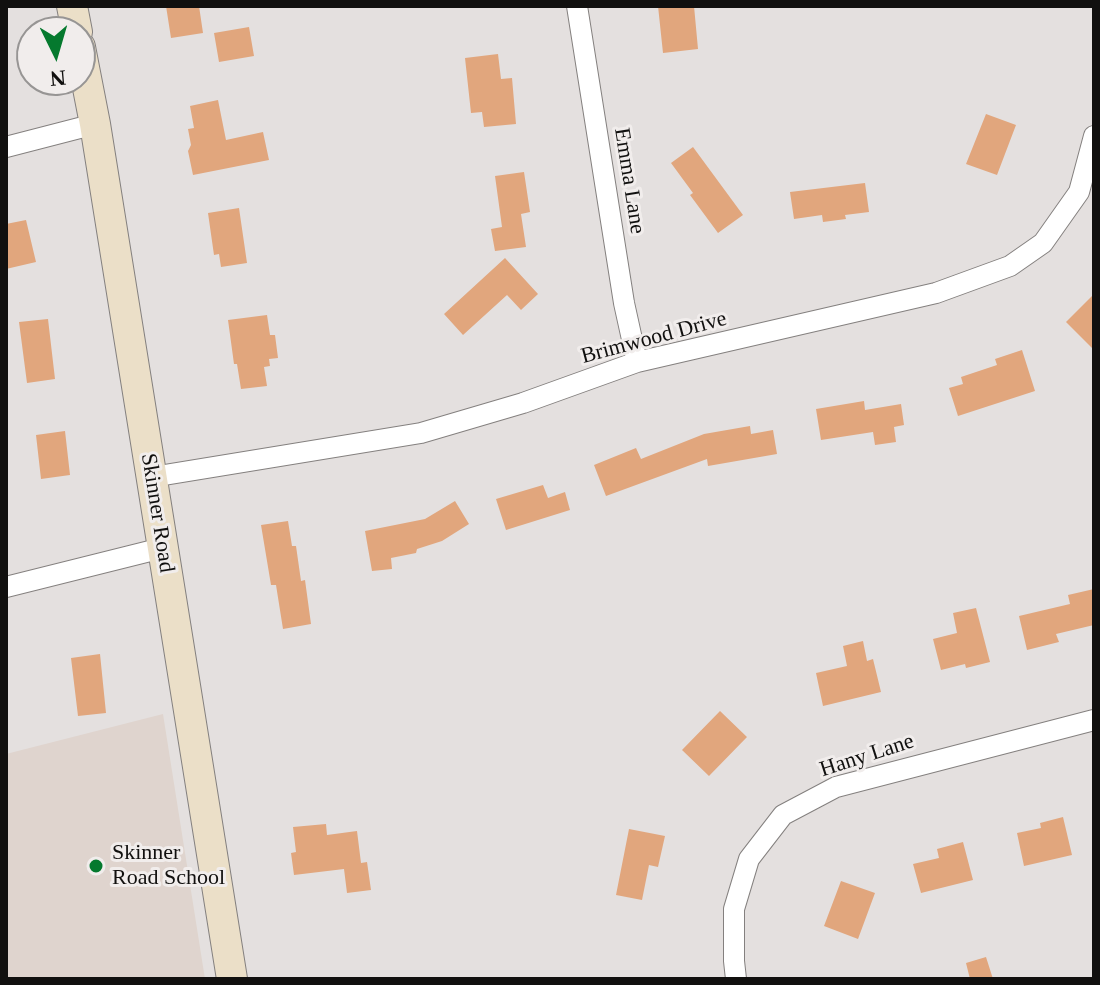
<!DOCTYPE html>
<html>
<head>
<meta charset="utf-8">
<style>
	body { margin:0 }
	#map { position:relative; width:1100px; height:985px; overflow:hidden; background:#e4e0df; font-family:"Times New Roman",serif }
	canvas { display:block }
	.frame { position:absolute; inset:0; border:8px solid #11100f; pointer-events:none }
	.north { position:absolute; left:16px; top:16px; width:80px; height:80px; box-sizing:border-box; background:#f1edec; border:2px solid #979594; border-radius:50%; rotate:175deg; font-size:22px; font-weight:700; line-height:32px; text-align:center; color:#11100f }
	.north::after { content:''; display:block; margin:auto; width:28px; height:36px; background:#05792e; clip-path:polygon(50% 0,100% 100%,50% 72%,0 100%) }
</style>
</head>
<body>
<div id="map">
<canvas width="1100" height="985"></canvas>
<div class="frame"></div>
<div class="north">N</div>
</div>
<script>
const c = document.querySelector('canvas').getContext('2d');
c.lineJoin = 'round';
function paint(path, color) { c.fillStyle = color; c.fill(path, 'evenodd'); }
function strokePath(path, color, width, dash) { c.strokeStyle = color; c.lineWidth = width; c.lineCap = dash ? 'butt' : 'round'; c.setLineDash(dash || []); c.stroke(path); }
function drawText(font, color, halo, rows, align = 'center') {
  c.font = font + ' "Times New Roman",serif'; c.lineWidth = 6; c.setLineDash([]); c.textBaseline = 'middle'; c.strokeStyle = halo; c.fillStyle = color; for (const [text, x, y, turn = 0] of rows) {
    c.save(); c.translate(x, y); c.rotate((+turn || 0) * Math.PI / 180); c.textAlign = isNaN(turn) ? turn : align; if (halo) c.strokeText(text, 0, 0); c.fillText(text, 0, 0); c.restore();
  }
}
const built = new Path2D(`
	M163,714L205,979H6V754Z`);
const building = new Path2D(`
	M166,6H199L203,33L171,38Z
	M658,6H694L698,49L663,53Z
	M249,27L254,56L219,62L214,33Z
	M498,54L501,79L512,78L516,124L484,127L482,112L471,113L465,58Z
	M218,100L226,140L263,132L269,160L193,175L188,151L191,145L188,129L194,128L190,106Z
	M986,114L1016,125L997,175L966,164Z
	M693,147L743,215L718,233L690,195L693,193L671,163Z
	M524,172L530,212L521,214L526,247L495,251L491,229L502,227L495,176Z
	M865,183L869,212L845,215L846,219L823,222L822,215L794,219L790,192Z
	M239,208L247,263L221,267L219,254L214,255L208,213Z
	M26,220L36,262L6,269V224Z
	M505,258L538,294L521,310L507,295L463,335L444,314Z
	M1094,294V350L1066,322Z
	M267,315L270,335H275L278,358L269,359L270,366L264,367L267,386L241,389L237,364H234L228,320Z
	M48,319L55,379L27,383L19,322Z
	M1022,350L1035,391L958,416L949,388L963,384L961,377L997,365L995,359Z
	M864,401L865,410L901,404L904,425L894,427L896,442L875,445L873,432L821,440L816,409Z
	M750,426L751,434L773,430L777,454L708,466L707,459L606,496L594,465L636,448L641,459L704,434Z
	M65,431L70,475L41,479L36,435Z
	M543,485L548,498L565,492L570,510L506,530L496,499Z
	M455,501L469,524L442,541L417,549L416,553L391,558L392,569L372,571L365,531L425,519Z
	M288,521L292,546H296L301,581L305,580L311,624L283,629L276,585H271L261,525Z
	M1094,589V625L1056,634L1059,642L1027,650L1019,616L1070,604L1068,595Z
	M976,608L990,662L966,668L965,664L941,670L933,639L957,633L953,613Z
	M863,641L867,661L873,659L881,692L823,706L816,673L847,666L843,646Z
	M100,654L106,713L78,716L71,658Z
	M720,711L747,737L709,776L682,750Z
	M1063,817L1072,855L1024,866L1017,833L1041,828L1040,823Z
	M326,824L327,835L357,831L361,863L367,862L371,890L347,893L344,869L294,875L291,853L296,852L293,827Z
	M629,829L665,836L658,867L649,865L642,900L616,895Z
	M963,842L973,880L921,893L913,864L939,858L937,849Z
	M841,881L875,893L858,939L824,926Z
	M986,957L993,979H970L966,963Z`);
const street = new Path2D(`
	M577,6L624,303L637,362
	M6,147L95,124
	M152,477L421,433L523,403L637,362L936,293L1010,266L1043,243L1079,192L1094,136
	M6,587L162,548
	M736,979L734,961V909L749,859L783,815L836,787L1094,720`);
const secondary = new Path2D(`
	M72,6L77,32
	M80,47L95,124L232,979`);
const markers = [
	[96,866,8,"#05792e"]
];
const streetNames = [
	["Emma Lane",629,181,81],
	["Brimwood Drive",654,338,-15],
	["Skinner Road",157,513,81],
	["Hany Lane",867,756,-18]
];
const poiNames = [
	["Skinner",112,853],
	["Road School",112,878]
];
paint(built, '#dfd4ce');
paint(building, '#e1a67d');
strokePath(street, '#84807f', 22);
strokePath(secondary, '#84807f', 32);
strokePath(street, '#fff', 20);
strokePath(secondary, '#ebdfc8', 30);
for (const [x, y, r, color] of markers) { const dot = new Path2D(); dot.arc(x, y, r, 0, 2 * Math.PI); c.fillStyle = color; c.fill(dot); strokePath(dot, '#f1edec', 3); }
drawText('22px', '#11100f', '#f1edec', streetNames);
drawText('22px', '#11100f', '#f1edec', poiNames, 'left');
</script>
</body>
</html>
